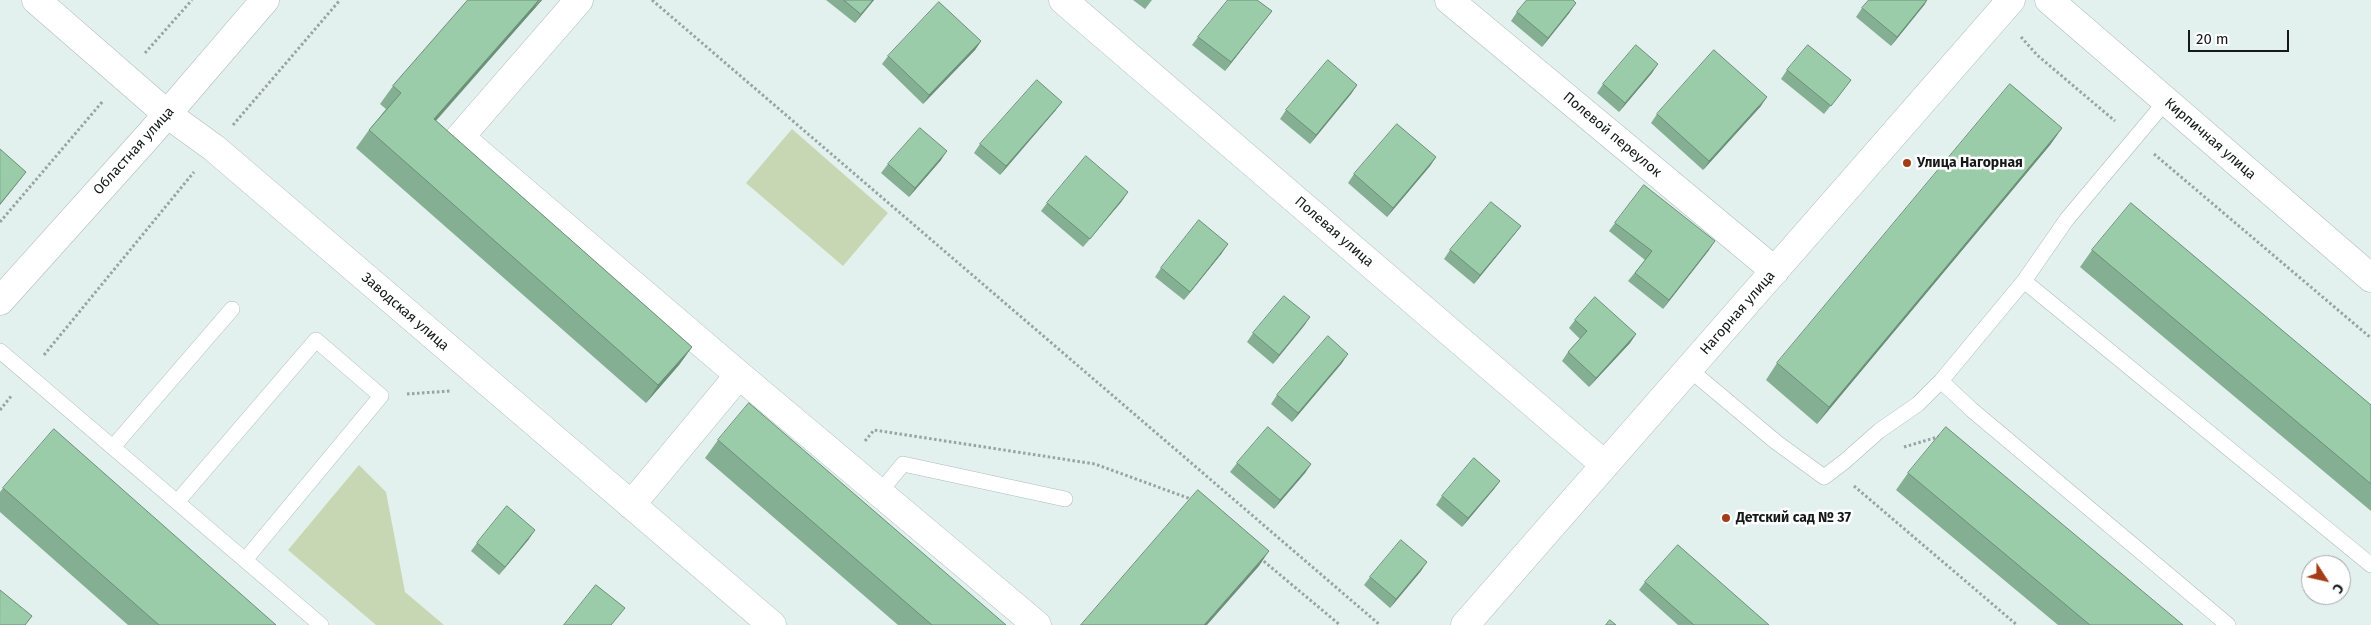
<!DOCTYPE html>
<html>
<head>
<meta charset="utf-8">
<style>
	body { margin:0 }
	#map { position:relative; width:2371px; height:625px; overflow:hidden; background:#e2f0ee; font-family:"Fira Sans",sans-serif }
	canvas { display:block }
	.north { position:absolute; left:2301px; top:555px; width:50px; height:50px; box-sizing:border-box; background:#fff; border:1px solid #a1a3a3; border-radius:50%; rotate:125deg; font-size:14px; font-weight:700; line-height:20px; text-align:center; color:#151a19 }
	.north::after { content:''; display:block; margin:auto; width:18px; height:22px; background:#a33d18; clip-path:polygon(50% 0,100% 100%,50% 72%,0 100%) }
	.scale { position:absolute; left:2188px; top:30px; width:101px; height:22px; box-sizing:border-box; border:2px solid #151a19; border-top:0; padding-left:6px; font-size:15px; line-height:18px; white-space:nowrap; color:#151a19; -webkit-text-stroke:4px #fff; paint-order:stroke }
</style>
</head>
<body>
<div id="map">
<canvas width="2371" height="625"></canvas>
<div class="north">С</div>
<div class="scale">20 m</div>
</div>
<script>
const c = document.querySelector('canvas').getContext('2d');
c.lineJoin = 'round';
function paint(path, color) { c.fillStyle = color; c.fill(path, 'evenodd'); }
function strokePath(path, color, width, dash) { c.strokeStyle = color; c.lineWidth = width; c.lineCap = dash ? 'butt' : 'round'; c.setLineDash(dash || []); c.stroke(path); }
function drawText(font, color, halo, rows, align = 'center') {
  c.font = font + ' "Fira Sans",sans-serif'; c.lineWidth = 5; c.setLineDash([]); c.textBaseline = 'middle'; c.strokeStyle = halo; c.fillStyle = color; for (const [text, x, y, turn = 0] of rows) {
    c.save(); c.translate(x, y); c.rotate((+turn || 0) * Math.PI / 180); c.textAlign = isNaN(turn) ? turn : align; if (halo) c.strokeText(text, 0, 0); c.fillText(text, 0, 0); c.restore();
  }
}
const green = new Path2D(`
	M792,129L888,213L843,266L746,183Z
	M359,465L386,492L405,592L444,625H376L288,550Z`);
const path = new Path2D(`
	M652,0L1380,625
	M2021,37L2037,55L2115,121
	M145,53L192,0
	M233,125L340,0
	M2154,154L2371,338
	M0,222L103,101
	M44,355L194,172
	M407,394L450,391
	M0,410L12,395
	M865,441L874,430L1095,464L1188,498L1192,501
	M1904,447L1941,436
	M1854,486L2017,625
	M1260,558L1340,625`);
const lane = new Path2D(`
	M2024,281L2371,565
	M0,351L321,625
	M1689,369L1776,442L1824,477L1844,462L1879,431L1918,404L1941,381L1972,410L2228,625
	M1941,381L2024,281L2067,219L2166,101
	M113,447L232,309
	M880,492L903,464L1065,499
	M177,502L316,340L381,396L245,560`);
const street = new Path2D(`
	M36,0L167,114L214,148L772,625
	M579,0L460,137L739,375L631,505
	M1063,0L1605,465
	M1449,0L1775,271
	M739,375L1037,625
	M1465,625L2011,0`);
const secondary = new Path2D(`
	M2049,0L2371,278
	M0,301L150,134L265,0`);
const wall = new Path2D(`
	M468,0H542L436,121L692,347L679,365L646,403L356,148L369,130L386,109L380,104L393,86Z
	M826,0H874L855,23Z
	M1133,0H1152L1145,9Z
	M1925,4L1891,46L1856,17L1862,8Z
	M1272,11L1225,71L1192,45L1198,37Z
	M1517,12H1570L1542,47L1511,21Z
	M981,41L975,50L923,104L882,64L888,56Z
	M1787,70L1845,88L1824,114L1781,79Z
	M1652,73L1619,112L1597,93L1603,84Z
	M1357,85L1351,94L1310,144L1280,119L1286,110Z
	M1062,102L1055,111L1000,175L974,153L980,144Z
	M1761,106L1703,170L1651,123L1657,114Z
	M2062,128L2050,145L1817,424L1766,380L1777,363Z
	M1436,157L1430,166L1387,217L1348,183L1354,174Z
	M941,160L909,197L881,173L888,164Z
	M1122,201L1083,247L1041,211L1047,203Z
	M1615,223L1709,250L1663,309L1628,281L1645,260L1609,231Z
	M1521,226L1514,235L1474,284L1444,259L1450,250Z
	M2092,250L2371,405V511L2080,267Z
	M1222,253L1184,300L1155,277L1161,268Z
	M1310,317L1273,364L1247,342L1253,333Z
	M1575,320L1636,334L1630,343L1589,387L1562,361L1568,352L1580,339L1569,328Z
	M1342,363L1292,422L1271,404L1277,395Z
	M718,440L1006,625H898L705,458Z
	M1237,463L1311,464L1305,473L1274,509L1230,472Z
	M1908,473L2183,625H2058L1896,490Z
	M1500,481L1494,489L1462,527L1436,505L1442,496Z
	M3,488L276,625H128L0,512V492Z
	M529,539L499,575L471,551L477,543Z
	M1421,571L1390,608L1364,585L1370,577Z
	M1645,582L1769,625H1678L1639,590Z`);
const shadedWall = new Path2D(`
	M539,0H542L421,137L434,119Z
	M873,0H874L855,23L861,14Z
	M1927,0L1925,4L1891,46L1897,37Z
	M1576,3L1570,12L1542,47L1548,38Z
	M1272,11L1265,20L1225,71L1231,62Z
	M981,41L975,50L923,104L929,95Z
	M1658,64L1652,73L1619,112L1625,103Z
	M1357,85L1351,94L1310,144L1316,135Z
	M1767,97L1761,106L1703,170L1709,161Z
	M1062,102L1055,111L1000,175L1006,166Z
	M2062,128L2050,145L1817,424L1829,407Z
	M947,151L941,160L909,197L915,188Z
	M1436,157L1430,166L1387,217L1393,208Z
	M26,172L20,180L0,205V204Z
	M1128,192L1122,201L1083,247L1090,239Z
	M1521,226L1514,235L1474,284L1480,275Z
	M1715,241L1709,250L1663,309L1669,300Z
	M1228,244L1222,253L1184,300L1190,292Z
	M1310,317L1304,326L1273,364L1279,355Z
	M1636,334L1630,343L1589,387L1596,378Z
	M692,347L679,365L646,403L658,385Z
	M1348,354L1342,363L1292,422L1298,413Z
	M1311,464L1305,473L1274,509L1280,500Z
	M1500,481L1494,489L1462,527L1468,518Z
	M535,530L529,539L499,575L505,567Z
	M1269,551L1259,566L1207,625H1204Z
	M1427,562L1421,571L1390,608L1396,599Z`);
const building = new Path2D(`
	M468,0H539L434,119L692,347L658,385L369,130L401,93L393,86Z
	M539,0H541L531,12Z
	M844,0H873L861,14Z
	M1228,0H1257L1272,11L1231,62L1198,37Z
	M1527,0H1573L1576,3L1548,38L1517,12Z
	M1869,0H1927L1897,37L1862,8Z
	M939,2L981,41L929,95L888,56Z
	M1636,45L1658,64L1625,103L1603,84Z
	M1808,45L1851,80L1831,106L1787,70Z
	M1714,50L1767,97L1709,161L1657,114Z
	M1328,60L1357,85L1316,135L1286,110Z
	M1037,80L1062,102L1006,166L980,144Z
	M2010,84L2062,128L1829,407L1777,363Z
	M1397,124L1436,157L1393,208L1354,174Z
	M920,128L947,151L915,188L888,164Z
	M0,149L26,172L0,204Z
	M1086,156L1128,192L1090,239L1047,203Z
	M1644,185L1715,241L1669,300L1635,273L1652,251L1615,223Z
	M1491,202L1521,226L1480,275L1450,250Z
	M2131,203L2371,405V484L2092,250Z
	M1199,220L1228,244L1190,292L1161,268Z
	M1284,296L1310,317L1279,355L1253,333Z
	M1595,297L1636,334L1596,378L1568,352L1587,331L1575,320Z
	M1328,336L1348,354L1298,413L1277,395Z
	M749,403L1006,625H932L718,440Z
	M1268,427L1311,464L1280,500L1237,463Z
	M1946,427L2183,625H2090L1908,473Z
	M54,429L276,625H159L3,488Z
	M1474,458L1500,481L1468,518L1442,496Z
	M1198,490L1269,551L1204,625H1081Z
	M507,506L535,530L505,567L477,543Z
	M1401,540L1427,562L1396,599L1370,577Z
	M1678,545L1769,625H1694L1645,582Z
	M596,585L625,608L611,625H564Z
	M0,590L32,616L25,625H0Z
	M1610,620L1616,625H1606Z`);
const markers = [
	[1907,163,5,"#a33d18"],
	[1726,518,5,"#a33d18"]
];
const streetNames = [
	["Полевой переулок",1612,135,40],
	["Кирпичная улица",2210,139,41],
	["Областная улица",134,151,-48],
	["Полевая улица",1334,232,41],
	["Заводская улица",405,312,41],
	["Нагорная улица",1738,313,-49]
];
const poiNames = [
	["Улица Нагорная",1917,163],
	["Детский сад № 37",1736,518]
];
paint(green, '#c8d7b3');
strokePath(lane, '#afbcba', 16);
strokePath(street, '#afbcba', 29);
strokePath(secondary, '#afbcba', 29);
strokePath(path, '#99a4a2', 3, [2.5, 2.5]);
strokePath(lane, '#fff', 15);
strokePath(street, '#fff', 28);
strokePath(secondary, '#fff', 28);
paint(wall, '#84af92');
paint(shadedWall, '#6c8f77');
paint(building, '#9accaa');
strokePath(building, '#6c8f77', 1);
for (const [x, y, r, color] of markers) { const dot = new Path2D(); dot.arc(x, y, r, 0, 2 * Math.PI); c.fillStyle = color; c.fill(dot); strokePath(dot, '#fff', 2); }
drawText('14px', '#151a19', '#fff', streetNames);
drawText('bold 14px', '#151a19', '#fff', poiNames, 'left');
</script>
</body>
</html>
